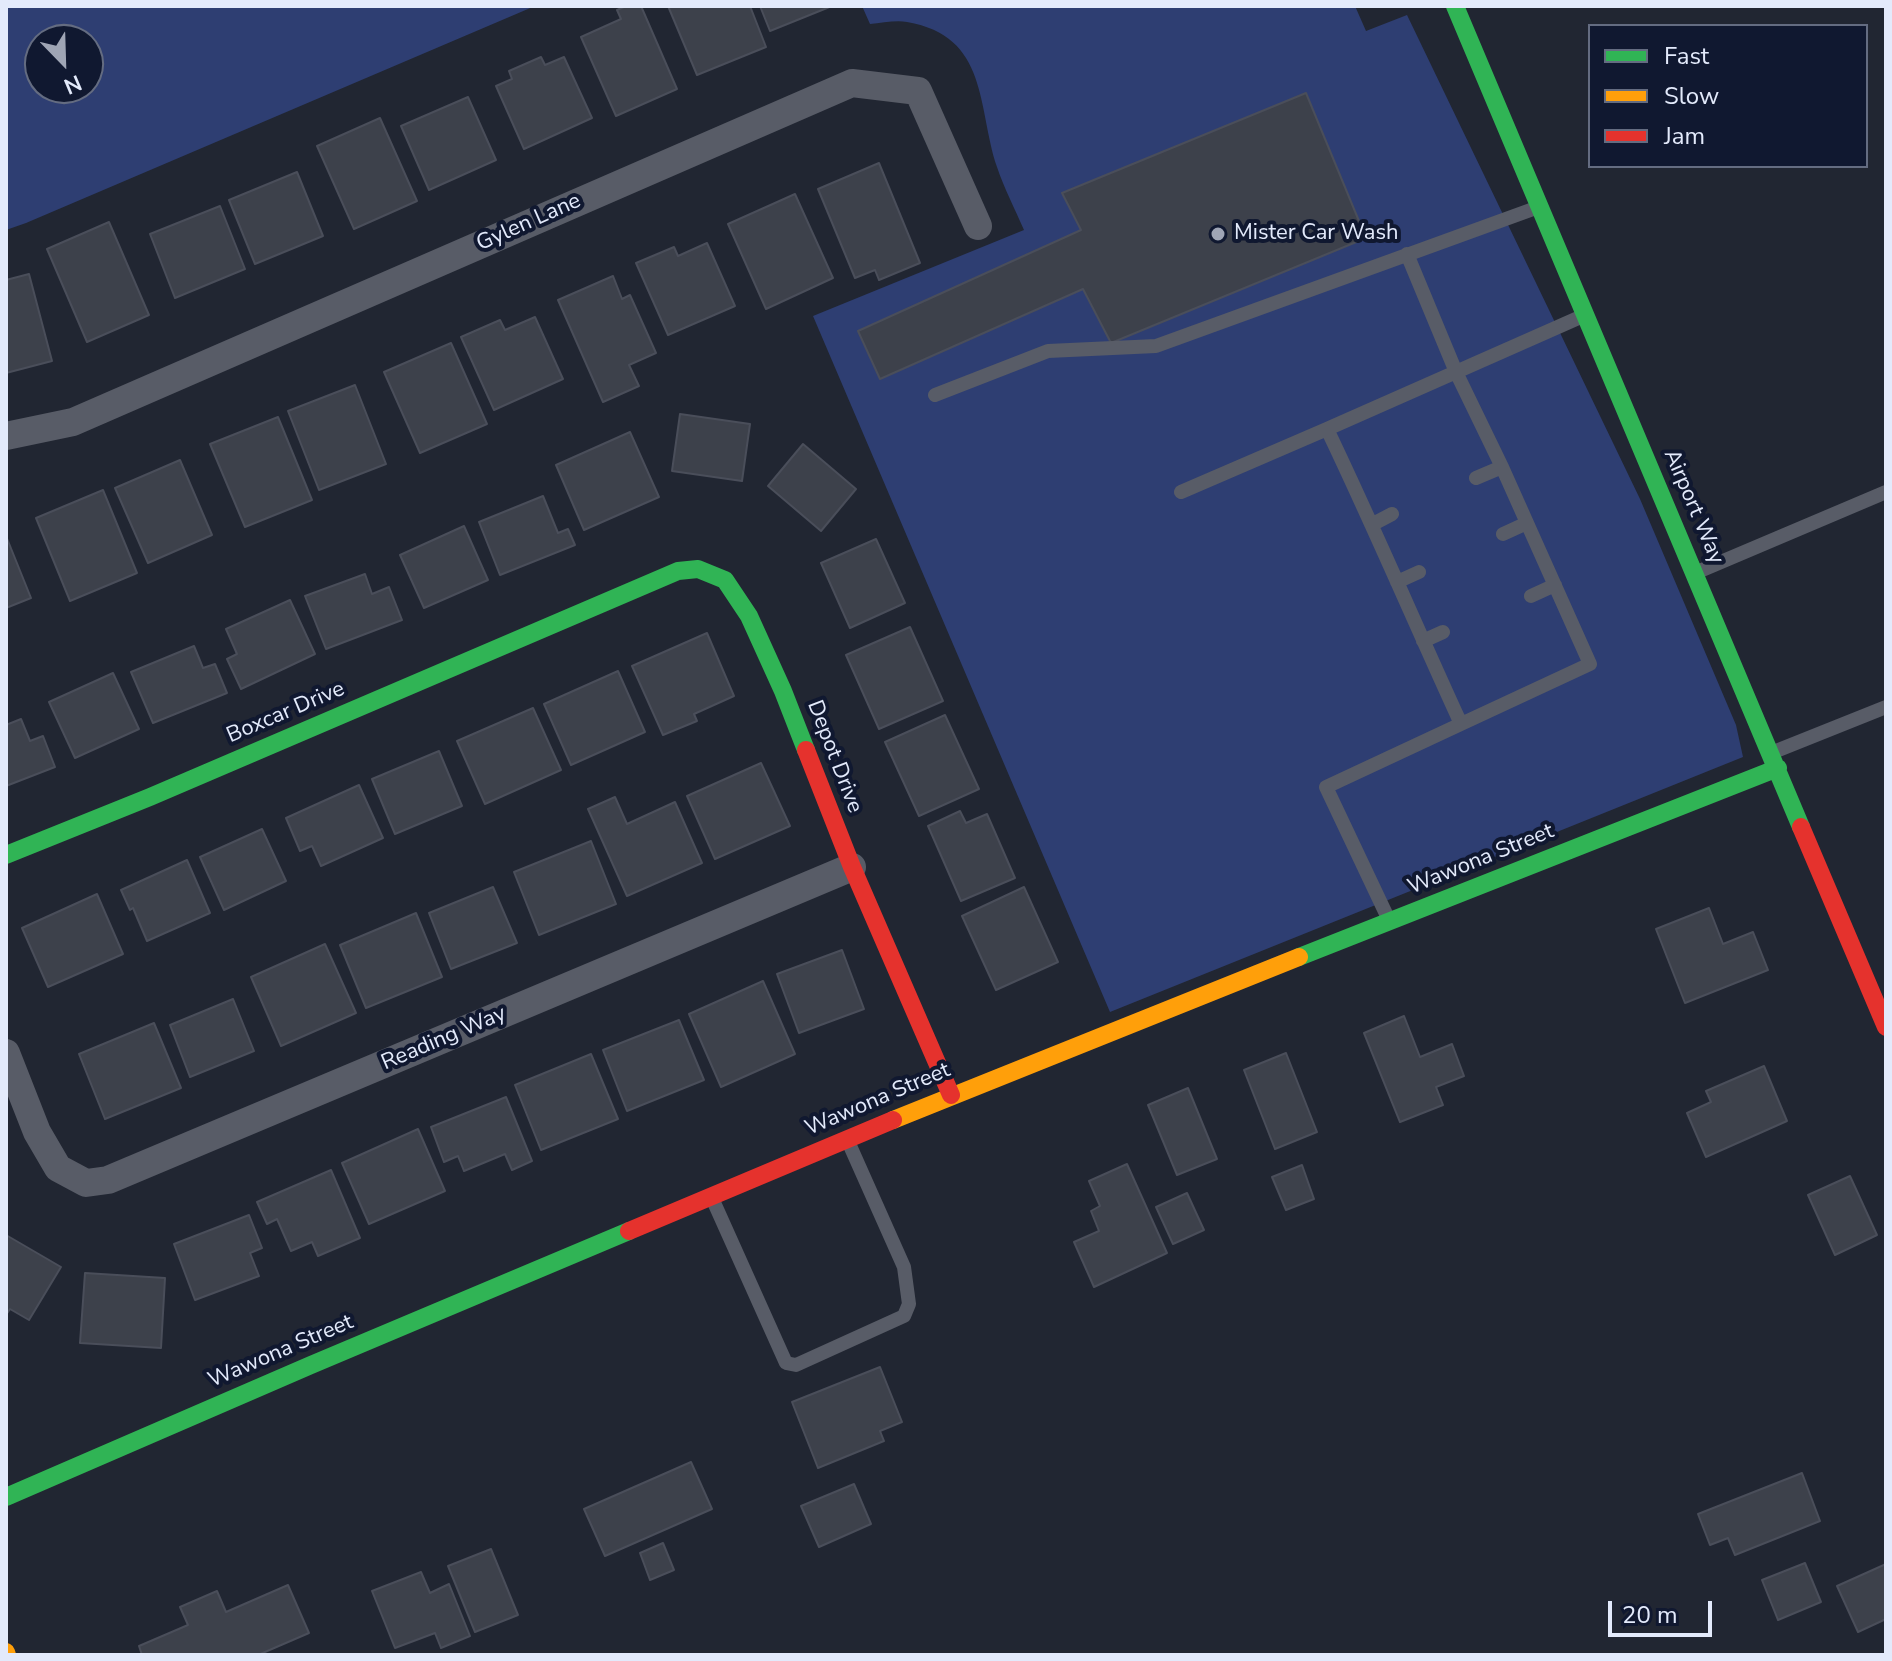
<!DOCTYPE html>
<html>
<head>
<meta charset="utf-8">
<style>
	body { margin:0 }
	#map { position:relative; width:1892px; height:1661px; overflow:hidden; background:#212632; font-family:"Nunito Sans",sans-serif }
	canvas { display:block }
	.frame { position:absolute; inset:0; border:8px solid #e3eafb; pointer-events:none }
	.legend { position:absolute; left:1588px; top:24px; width:280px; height:144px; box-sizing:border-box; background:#101830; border:2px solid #646c81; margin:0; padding:10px 14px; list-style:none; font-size:24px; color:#e3eafb }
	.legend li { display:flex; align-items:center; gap:16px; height:40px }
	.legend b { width:40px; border:2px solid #646c81 }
	.north { position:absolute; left:24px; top:24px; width:80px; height:80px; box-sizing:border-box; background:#101830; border:2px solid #646c81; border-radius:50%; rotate:157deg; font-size:22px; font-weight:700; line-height:32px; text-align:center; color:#e3eafb }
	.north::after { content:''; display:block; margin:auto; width:28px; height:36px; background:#9fa5b5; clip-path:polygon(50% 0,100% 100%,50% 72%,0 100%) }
	.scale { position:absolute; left:1608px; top:1601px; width:104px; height:36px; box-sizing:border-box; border:4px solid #e3eafb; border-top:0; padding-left:10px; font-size:24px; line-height:28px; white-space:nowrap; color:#e3eafb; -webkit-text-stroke:6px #101830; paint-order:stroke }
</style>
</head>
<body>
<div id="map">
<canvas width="1892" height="1661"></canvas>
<div class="frame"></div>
<ul class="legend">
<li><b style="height:10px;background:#30b455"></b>Fast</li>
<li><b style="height:10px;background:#ff9f0a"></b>Slow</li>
<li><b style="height:10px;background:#e5322d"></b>Jam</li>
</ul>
<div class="north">N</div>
<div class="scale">20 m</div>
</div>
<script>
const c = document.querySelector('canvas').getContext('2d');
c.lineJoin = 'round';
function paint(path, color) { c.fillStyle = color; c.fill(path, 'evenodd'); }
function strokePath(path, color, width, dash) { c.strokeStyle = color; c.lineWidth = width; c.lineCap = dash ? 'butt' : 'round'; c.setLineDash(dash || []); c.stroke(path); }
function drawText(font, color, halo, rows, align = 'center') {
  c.font = font + ' "Nunito Sans",sans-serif'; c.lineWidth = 8; c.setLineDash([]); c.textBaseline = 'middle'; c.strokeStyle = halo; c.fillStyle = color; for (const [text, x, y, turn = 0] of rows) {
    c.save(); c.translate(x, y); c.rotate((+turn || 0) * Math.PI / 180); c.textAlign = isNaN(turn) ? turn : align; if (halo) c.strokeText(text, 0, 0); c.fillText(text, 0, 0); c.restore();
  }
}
const green = new Path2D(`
	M6,6H535L26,223L6,230ZM40,40H88V88H40Z
	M862,6H1355L1366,31L1407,15L1640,499L1736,725L1743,757L1110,1012L813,316L1024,230C1015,209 1004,188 997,167C977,107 989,36 907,22C896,20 882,23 870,24Z`);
const building = new Path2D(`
	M626,6H641L677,89L616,116L581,37L621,19L617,10Z
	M668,6H750L766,47L697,75Z
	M760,6H832L770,31Z
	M541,57L545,65L564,57L592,118L524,149L496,86L512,79L509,71Z
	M1306,93L1366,238L1111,343L1083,289L880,379L858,331L1081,230L1062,193Z
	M468,97L496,160L429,190L401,126Z
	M380,118L417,201L354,229L317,146Z
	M879,163L920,263L879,280L875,270L855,278L818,189Z
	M297,172L323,236L255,264L229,200Z
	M795,194L833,278L766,309L728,224Z
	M220,206L245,269L175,298L150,234Z
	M109,222L149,315L87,342L47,249Z
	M707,243L735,306L668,335L636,263L674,247L678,256Z
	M29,274L52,361L6,373V280Z
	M613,276L622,299L630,295L656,353L629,365L639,386L603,402L558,300Z
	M535,317L563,379L494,410L461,337L500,320L505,330Z
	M451,343L487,424L420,453L384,372Z
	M355,385L386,464L319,490L288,411Z
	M680,414L750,424L742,481L672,471Z
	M278,417L312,500L245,527L210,444Z
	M630,432L659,497L584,530L556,465Z
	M803,444L856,489L821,531L768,486Z
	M180,460L212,535L148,563L115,488Z
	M103,490L137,573L70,601L36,518Z
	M543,496L558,533L568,529L575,545L500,575L479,522Z
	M464,526L488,580L424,608L400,555Z
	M6,536L31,598L6,608Z
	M876,539L905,603L850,628L821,563Z
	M365,574L372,594L389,587L402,620L326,649L305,596Z
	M290,600L315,654L241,689L227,659L237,654L226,629Z
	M910,627L943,701L879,729L846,655Z
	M707,633L734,696L694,714L697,721L663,735L632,666Z
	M194,646L203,668L215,664L227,693L153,723L131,672Z
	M618,671L645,732L571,765L544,704Z
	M113,673L139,729L75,758L49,702Z
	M533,708L561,770L485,804L457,741Z
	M945,715L979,789L919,816L885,742Z
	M21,719L30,741L43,736L55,767L6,786V725Z
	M439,751L462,806L395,834L372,779Z
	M761,763L790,826L715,859L687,796Z
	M359,785L383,838L321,866L312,846L300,851L286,818Z
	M615,797L627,824L675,802L702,863L627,896L588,809Z
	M960,811L966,823L987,814L1015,878L961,901L928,826Z
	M262,829L286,881L224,910L200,857Z
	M591,841L616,904L539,935L514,872Z
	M187,860L210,913L147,941L133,908L130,910L121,890Z
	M493,887L517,943L451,969L429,913Z
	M1024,887L1058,962L996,990L962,916Z
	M97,894L123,954L48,987L22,928Z
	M1709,908L1723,944L1753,932L1768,970L1685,1003L1656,929Z
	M416,913L442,977L366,1008L340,945Z
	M325,944L356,1013L281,1046L251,977Z
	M842,950L864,1009L799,1033L777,974Z
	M763,981L795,1054L721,1087L689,1014Z
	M233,999L254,1051L190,1077L170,1025Z
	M1404,1016L1420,1057L1452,1044L1464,1076L1436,1087L1443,1105L1400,1122L1364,1033Z
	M679,1020L704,1080L627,1111L603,1050Z
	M154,1023L181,1088L105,1119L79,1054Z
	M1286,1053L1317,1132L1275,1149L1244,1070Z
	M591,1054L618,1119L541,1150L515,1085Z
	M1764,1066L1787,1121L1706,1157L1687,1113L1711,1102L1706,1091Z
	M1188,1088L1217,1159L1177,1175L1148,1105Z
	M506,1097L532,1161L512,1170L505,1154L464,1171L458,1156L444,1162L431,1127Z
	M418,1129L445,1191L369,1224L342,1163Z
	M1127,1164L1167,1253L1094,1287L1074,1242L1099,1231L1091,1211L1100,1206L1089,1181Z
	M1302,1165L1314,1199L1286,1210L1272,1177Z
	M331,1170L360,1238L318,1256L312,1242L291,1251L277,1219L267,1224L257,1202Z
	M1850,1176L1877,1235L1835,1255L1808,1195Z
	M1187,1193L1204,1230L1173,1244L1156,1207Z
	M249,1215L262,1248L250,1253L259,1276L195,1300L174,1244Z
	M6,1235L61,1267L29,1320L10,1309L6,1315Z
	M85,1273L165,1278L161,1348L80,1343Z
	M880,1367L902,1422L880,1431L884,1441L818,1468L792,1402Z
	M691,1462L712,1509L605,1556L584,1509Z
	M1802,1473L1820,1521L1735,1555L1728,1538L1710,1545L1698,1514Z
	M854,1484L871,1524L819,1547L801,1506Z
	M663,1543L674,1570L650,1580L640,1553Z
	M491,1549L518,1615L475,1632L448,1566Z
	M1805,1563L1821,1602L1778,1620L1762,1580Z
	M1886,1564V1619L1858,1632L1837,1586Z
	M421,1572L430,1593L449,1584L470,1636L441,1648L435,1633L395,1648L372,1591Z
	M288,1585L309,1633L258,1655H142L139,1646L188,1625L180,1607L217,1591L226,1612Z`);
const lane = new Path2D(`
	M1407,254L1456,372L1502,467L1590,664L1461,724
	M935,395L1048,351L1156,346L1536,208
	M1476,478L1502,467
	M1181,492L1327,429
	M1373,524L1392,514
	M1503,534L1527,523
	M1695,573L1886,492
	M1397,582L1419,572
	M1531,596L1555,585
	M1423,641L1443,632
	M1771,753L1886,707
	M1388,918L1326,787L1461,724C1416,626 1374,527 1327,429L1585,315
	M712,1198L786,1363L796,1365L904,1316L909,1304L904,1267L847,1139`);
const street = new Path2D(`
	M6,436L73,422L852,83L918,91L978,226
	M6,1053L37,1132L58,1168L86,1183L108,1180L852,867`);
const fast = new Path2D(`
	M1455,6L1801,827
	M6,855L150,797L678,571L698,569L725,580L749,616L783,691L806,750
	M1299,957L1778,768
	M6,1497L311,1365L629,1231`);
const slow = new Path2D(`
	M893,1120L1299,957
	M6,1652L7,1655`);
const jam = new Path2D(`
	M806,750L852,867L951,1095
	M1801,827L1886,1027
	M629,1231L893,1120`);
const markers = [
	[1218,234,8,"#9fa5b5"]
];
const streetNames = [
	["Gylen Lane",529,223,-24],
	["Airport Way",1693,507,67],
	["Boxcar Drive",286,713,-23],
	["Depot Drive",834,757,69],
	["Wawona Street",1481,860,-22],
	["Reading Way",444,1039,-23],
	["Wawona Street",878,1100,-23],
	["Wawona Street",281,1352,-23]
];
const poiNames = [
	["Mister Car Wash",1234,234]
];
paint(green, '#2e3e72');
paint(building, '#3d414b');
strokePath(building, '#4a4e5a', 2);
strokePath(lane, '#585c67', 14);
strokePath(street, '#585c67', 28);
strokePath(fast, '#30b455', 18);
strokePath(slow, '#ff9f0a', 18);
strokePath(jam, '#e5322d', 18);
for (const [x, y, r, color] of markers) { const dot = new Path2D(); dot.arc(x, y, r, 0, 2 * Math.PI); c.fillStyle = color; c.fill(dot); strokePath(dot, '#101830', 3); }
drawText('22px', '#e3eafb', '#101830', streetNames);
drawText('22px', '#e3eafb', '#101830', poiNames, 'left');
</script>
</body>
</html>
